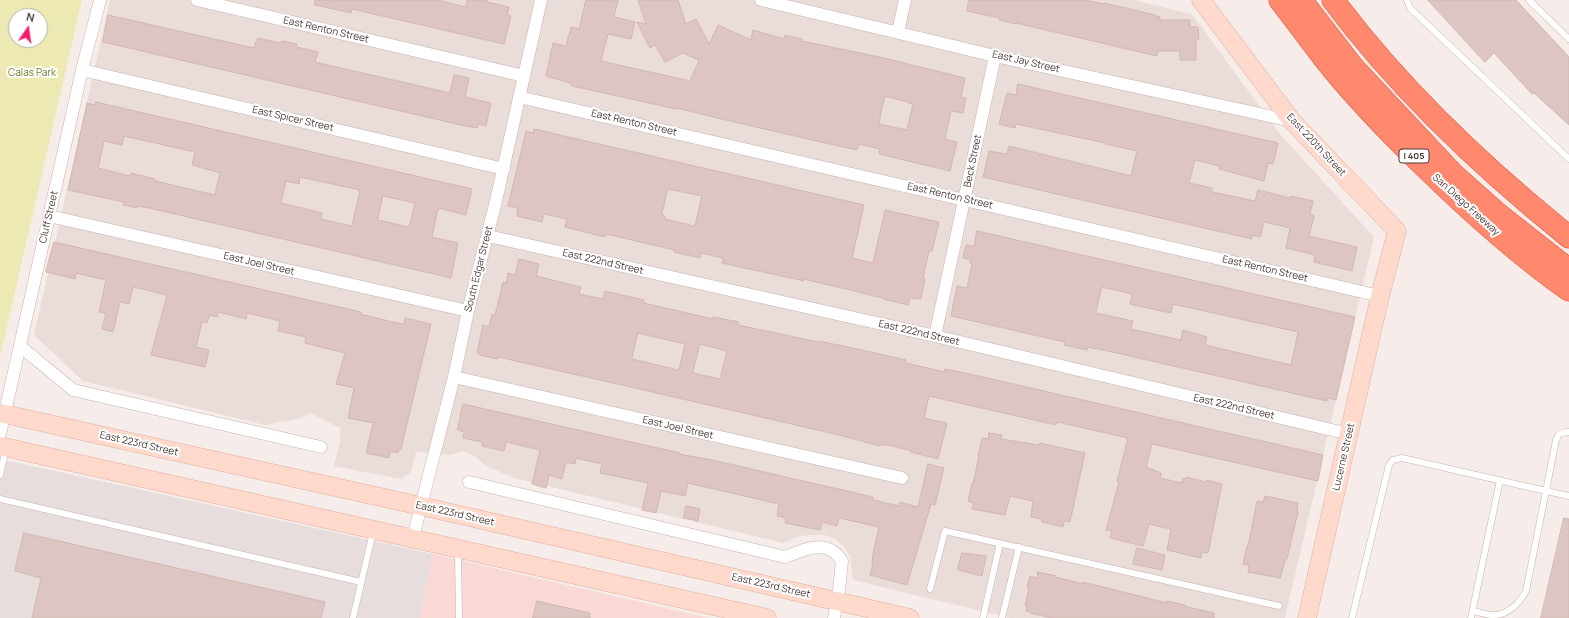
<!DOCTYPE html>
<html>
<head>
<meta charset="utf-8">
<style>
	body { margin:0 }
	#map { position:relative; width:1569px; height:618px; overflow:hidden; background:#f6edeb; font-family:Manrope,sans-serif }
	canvas { display:block }
	.north { position:absolute; left:8px; top:8px; width:40px; height:40px; box-sizing:border-box; background:#fff; border:1px solid #b7b0af; border-radius:50%; rotate:13deg; font-size:11px; font-weight:700; line-height:16px; text-align:center; color:#4b3a38 }
	.north::after { content:''; display:block; margin:auto; width:14px; height:18px; background:#ff1966; clip-path:polygon(50% 0,100% 100%,50% 72%,0 100%) }
</style>
</head>
<body>
<div id="map">
<canvas width="1569" height="618"></canvas>
<div class="north">N</div>
</div>
<script>
const c = document.querySelector('canvas').getContext('2d');
c.lineJoin = 'round';
function paint(path, color) { c.fillStyle = color; c.fill(path, 'evenodd'); }
function strokePath(path, color, width, dash) { c.strokeStyle = color; c.lineWidth = width; c.lineCap = dash ? 'butt' : 'round'; c.setLineDash(dash || []); c.stroke(path); }
function drawText(font, color, halo, rows, align = 'center') {
  c.font = font + ' Manrope,sans-serif'; c.lineWidth = 4; c.setLineDash([]); c.textBaseline = 'middle'; c.strokeStyle = halo; c.fillStyle = color; for (const [text, x, y, turn = 0] of rows) {
    c.save(); c.translate(x, y); c.rotate((+turn || 0) * Math.PI / 180); c.textAlign = isNaN(turn) ? turn : align; if (halo) c.strokeText(text, 0, 0); c.fillText(text, 0, 0); c.restore();
  }
}
const residential = new Path2D(`
	M110,0H1133L1192,14L1279,133L1374,237L1285,618H1010L853,580L850,557L844,547L835,539L825,535H808L796,537L783,543L514,478L486,466L475,456L463,451L449,455L416,452L411,472L401,479L334,466L340,441V428L310,413L301,418L265,425L83,381L34,335Z`);
const commercial = new Path2D(`
	M433,554L709,618H419Z`);
const industrial = new Path2D(`
	M0,459L433,554L419,618H0Z`);
const green = new Path2D(`
	M0,0H82L0,357ZM16,16H40V40H16Z`);
const building = new Path2D(`
	M315,0H437L466,7L467,0H487V2L509,7L507,15L511,16L504,44L352,9L351,13L315,5Z
	M586,0H618L614,17L635,22L631,39L608,34L601,61L690,81L699,60L683,53L665,62L655,45L650,48L637,22L646,24L638,0H678L686,24L696,19L709,44L718,25L751,40L753,30L784,39L785,35L802,39V41L884,58L965,78L961,97L966,98L963,113L951,111L945,139L957,142L950,171L879,154L880,149L859,144L857,150L843,147L734,122L677,108L676,109L572,86L570,83L546,76L553,43L566,46L571,27L579,29ZM885,96L908,102V103L913,104L907,130L879,124Z
	M969,0H1085L1104,4V3L1151,14L1160,17V20H1190V27H1198L1199,39H1196V60H1180V51H1158L1157,56L1016,23V24L999,20L1000,18L967,11Z
	M1428,0H1516L1569,57V125L1534,93L1532,94L1494,53L1485,62Z
	M108,15L254,48L257,39L258,38L281,43L282,41L297,44L296,47L318,52L315,62L450,93L454,75L469,78L465,97L491,103L486,126L478,124L477,128L461,125L103,42Z
	M1018,84L1278,143L1273,164L1268,163L1264,181L1219,169V166L1195,160L1189,183L1212,188V192L1255,201L1258,190L1290,198L1291,196L1313,201L1310,215L1314,216L1309,236L1357,247L1352,271L1314,262L1315,255L1286,248L1290,228L1264,222L1260,237L1252,235V239L983,177L989,151L1007,154L1009,146L1131,176L1137,151L1105,144V143L1016,124L1015,128L999,124L1007,93L1016,95Z
	M96,102L472,189L466,215L438,208L432,237L458,243L451,278L149,208L137,206V208L123,205L124,202L68,190L87,103L95,105ZM124,136L195,152L192,165L220,173L215,195L155,181V179L131,173L130,176L98,168L104,141L122,145ZM300,177L360,190L352,226L321,219L322,213L281,203L286,181L299,184ZM383,196L415,203L409,227L378,220Z
	M534,129L864,205L852,258L873,263L885,210L939,222L932,251H929L923,278H925L921,299L910,298L908,305L883,299V298L804,279V281L722,263L723,258L701,253L700,258L674,252L675,250L606,234L605,237L565,227L567,219L544,214L542,222L517,216L518,208L508,206L526,131L533,133ZM668,189L702,196L695,226L665,219V216L662,215Z
	M977,231L1355,317L1336,400L1328,398L1327,401L1108,351L1088,347L1087,350L1064,345L1065,342L951,316L957,286L967,288L972,264L970,263L971,260L963,258L966,245L974,246ZM1102,287L1132,294L1130,304L1171,313L1173,304L1298,332L1291,365L1205,345L1207,337L1183,330L1181,340L1131,329L1133,321L1096,313Z
	M54,242L361,312L360,314L397,323L404,324L405,318L431,324L401,449H399L398,453L390,451L389,458L366,453L373,423L348,418L354,388L336,384L345,353L305,343L306,337L278,331L280,321L247,313L246,319L218,312L217,317L209,315L207,323L202,322L196,347L209,350L205,367L151,355L167,295L133,287L129,304L120,302L113,332L102,329L106,313L99,312L106,280L76,273L75,279L46,272Z
	M519,259L539,264L536,276L581,287L579,294L603,299L605,291L644,300V303L713,319V317L739,322L738,325L818,342V341L858,349L906,360V363L945,372V369L974,375L1323,455L1318,481L1152,444L1146,467L1161,473L1160,478L1182,483L1183,478L1187,479V477L1206,482L1207,480L1222,484L1208,553L1202,552L1201,558L1167,550L1171,529L1149,524L1143,546L1110,538L1112,531L1106,530L1119,482H1117L1128,438L1057,422L1056,425L929,396L924,418L947,423L938,459L911,452L912,451L888,445H880V446L835,434L578,375L498,357V359L480,355V354L477,353L483,325L489,327L492,314L495,315L503,282L506,283L508,273L515,275ZM638,333L685,344L679,370L632,359ZM700,344L727,351L720,379L693,373Z
	M463,404L680,453L679,454L712,460L873,497V500L899,506L900,502L918,507L928,464L944,468L935,505L931,504L907,585L870,575L873,565H872L873,554L879,527L839,518L837,526L822,522L820,530L785,523L786,518L777,516L779,504L688,483L685,496L661,491L656,513L642,510L648,483L600,473L602,464L576,458L575,464L566,462L562,479L549,475L546,488L532,484L540,450L506,442L504,451L482,446V442L463,438L464,432L458,430Z
	M989,433L1002,435L1001,439L1039,445L1040,443L1085,453L1070,522L1064,521L1063,527L1042,522V519L1031,517L1033,501L1010,496L1005,515L972,509L974,503L968,501L972,483L973,484L979,456H978L982,438L988,439Z
	M1265,496L1298,503L1297,512H1298L1287,559L1286,558L1280,578L1248,572L1249,565L1243,564L1247,546H1248L1257,501L1263,502Z
	M686,506L700,509L698,521L684,518Z
	M1564,518L1569,519V618H1541Z
	M24,533L325,602L321,618H32L41,578L15,571Z
	M1137,548L1165,555L1162,570L1133,564Z
	M962,553L986,556L982,576L958,570Z
	M1038,572L1056,576L1055,577L1083,584V582L1167,603V601L1185,605L1184,606L1214,613V618H1052L1030,613V612L1026,611L1027,606H1025L1029,588H1027L1030,576L1037,578Z
	M537,601L590,613V618H533Z`);
const lane = new Path2D(`
	M1407,0L1410,8L1569,159
	M1529,0L1569,39
	M0,475L6,449
	M0,499L361,582
	M458,551L459,618
	M930,589L945,531L1279,606
	M1473,611C1479,612 1485,615 1492,615C1507,616 1520,603 1526,591L1546,491L1569,496
	M353,618L373,532
	M983,618L1000,543
	M1002,618L1019,547
	M1352,618L1389,465L1393,460L1402,458L1546,491L1556,440L1559,434L1566,432H1569
	M1471,618L1500,480`);
const street = new Path2D(`
	M197,0L524,76
	M761,0L995,56L1292,121
	M898,32L905,0
	M82,70L504,169
	M519,97L1380,296
	M49,216L468,311
	M488,236L935,336L1349,434
	M935,336L995,56
	M20,346L73,390L321,447
	M454,377L902,478
	M0,434L82,70L100,0
	M469,482L785,557C799,552 819,541 834,552C837,554 839,558 842,561L839,590L834,618
	M413,537L454,377L468,311L496,201L541,0`);
const secondary = new Path2D(`
	M1201,0L1292,121L1397,231L1380,296L1307,618
	M0,413L421,506L910,618
	M0,446L767,618`);
const highway = new Path2D(`
	M1280,0C1295,19 1309,39 1324,58C1354,96 1388,131 1422,164C1468,209 1516,253 1569,290
	M1301,0L1352,66L1453,174L1498,214L1569,270
	M1333,0C1400,90 1482,167 1569,237`);
const shields = [
	[1414,156,30]
];
const shieldNames = [
	["I 405",1414,156]
];
const streetNames = [
	["East Renton Street",326,30,13],
	["East Jay Street",1026,62,13],
	["East Spicer Street",293,119,13],
	["East Renton Street",634,123,13],
	["East 220th Street",1316,145,47],
	["Beck Street",973,161,-78],
	["East Renton Street",950,196,13],
	["San Diego Freeway",1466,205,42],
	["Cluff Street",49,217,-77],
	["East 222nd Street",603,262,13],
	["East Joel Street",259,264,13],
	["South Edgar Street",479,269,-76],
	["East Renton Street",1265,269,13],
	["East 222nd Street",919,333,13],
	["East 222nd Street",1234,407,13],
	["East Joel Street",678,428,13],
	["East 223rd Street",139,444,13],
	["Lucerne Street",1344,457,-77],
	["East 223rd Street",455,514,13],
	["East 223rd Street",771,586,13]
];
const parkNames = [
	["Calas Park",32,73]
];
paint(residential, '#eadcd9');
paint(commercial, '#f8d9d6');
paint(industrial, '#e6dddc');
paint(green, '#eceab2');
paint(building, '#dcc5c2');
strokePath(building, '#d4b6b2', 1);
strokePath(lane, '#c6b3af', 7);
strokePath(street, '#c6b3af', 13);
strokePath(secondary, '#dfad9c', 19);
strokePath(highway, '#e84e33', 23);
strokePath(lane, '#fff', 6);
strokePath(street, '#fff', 12);
strokePath(secondary, '#ffdacc', 18);
strokePath(highway, '#ff886d', 22);
for (const [x, y, w] of shields) { const box = new Path2D(); box.roundRect(x - w / 2, y - 7, w, 14, 3); c.fillStyle = '#fff'; c.fill(box); strokePath(box, '#4b3a38', 1); }
drawText('bold 9px', '#4b3a38', null, shieldNames);
drawText('10px', '#4b3a38', '#fff', streetNames);
drawText('10px', '#717c25', '#fff', parkNames);
</script>
</body>
</html>
